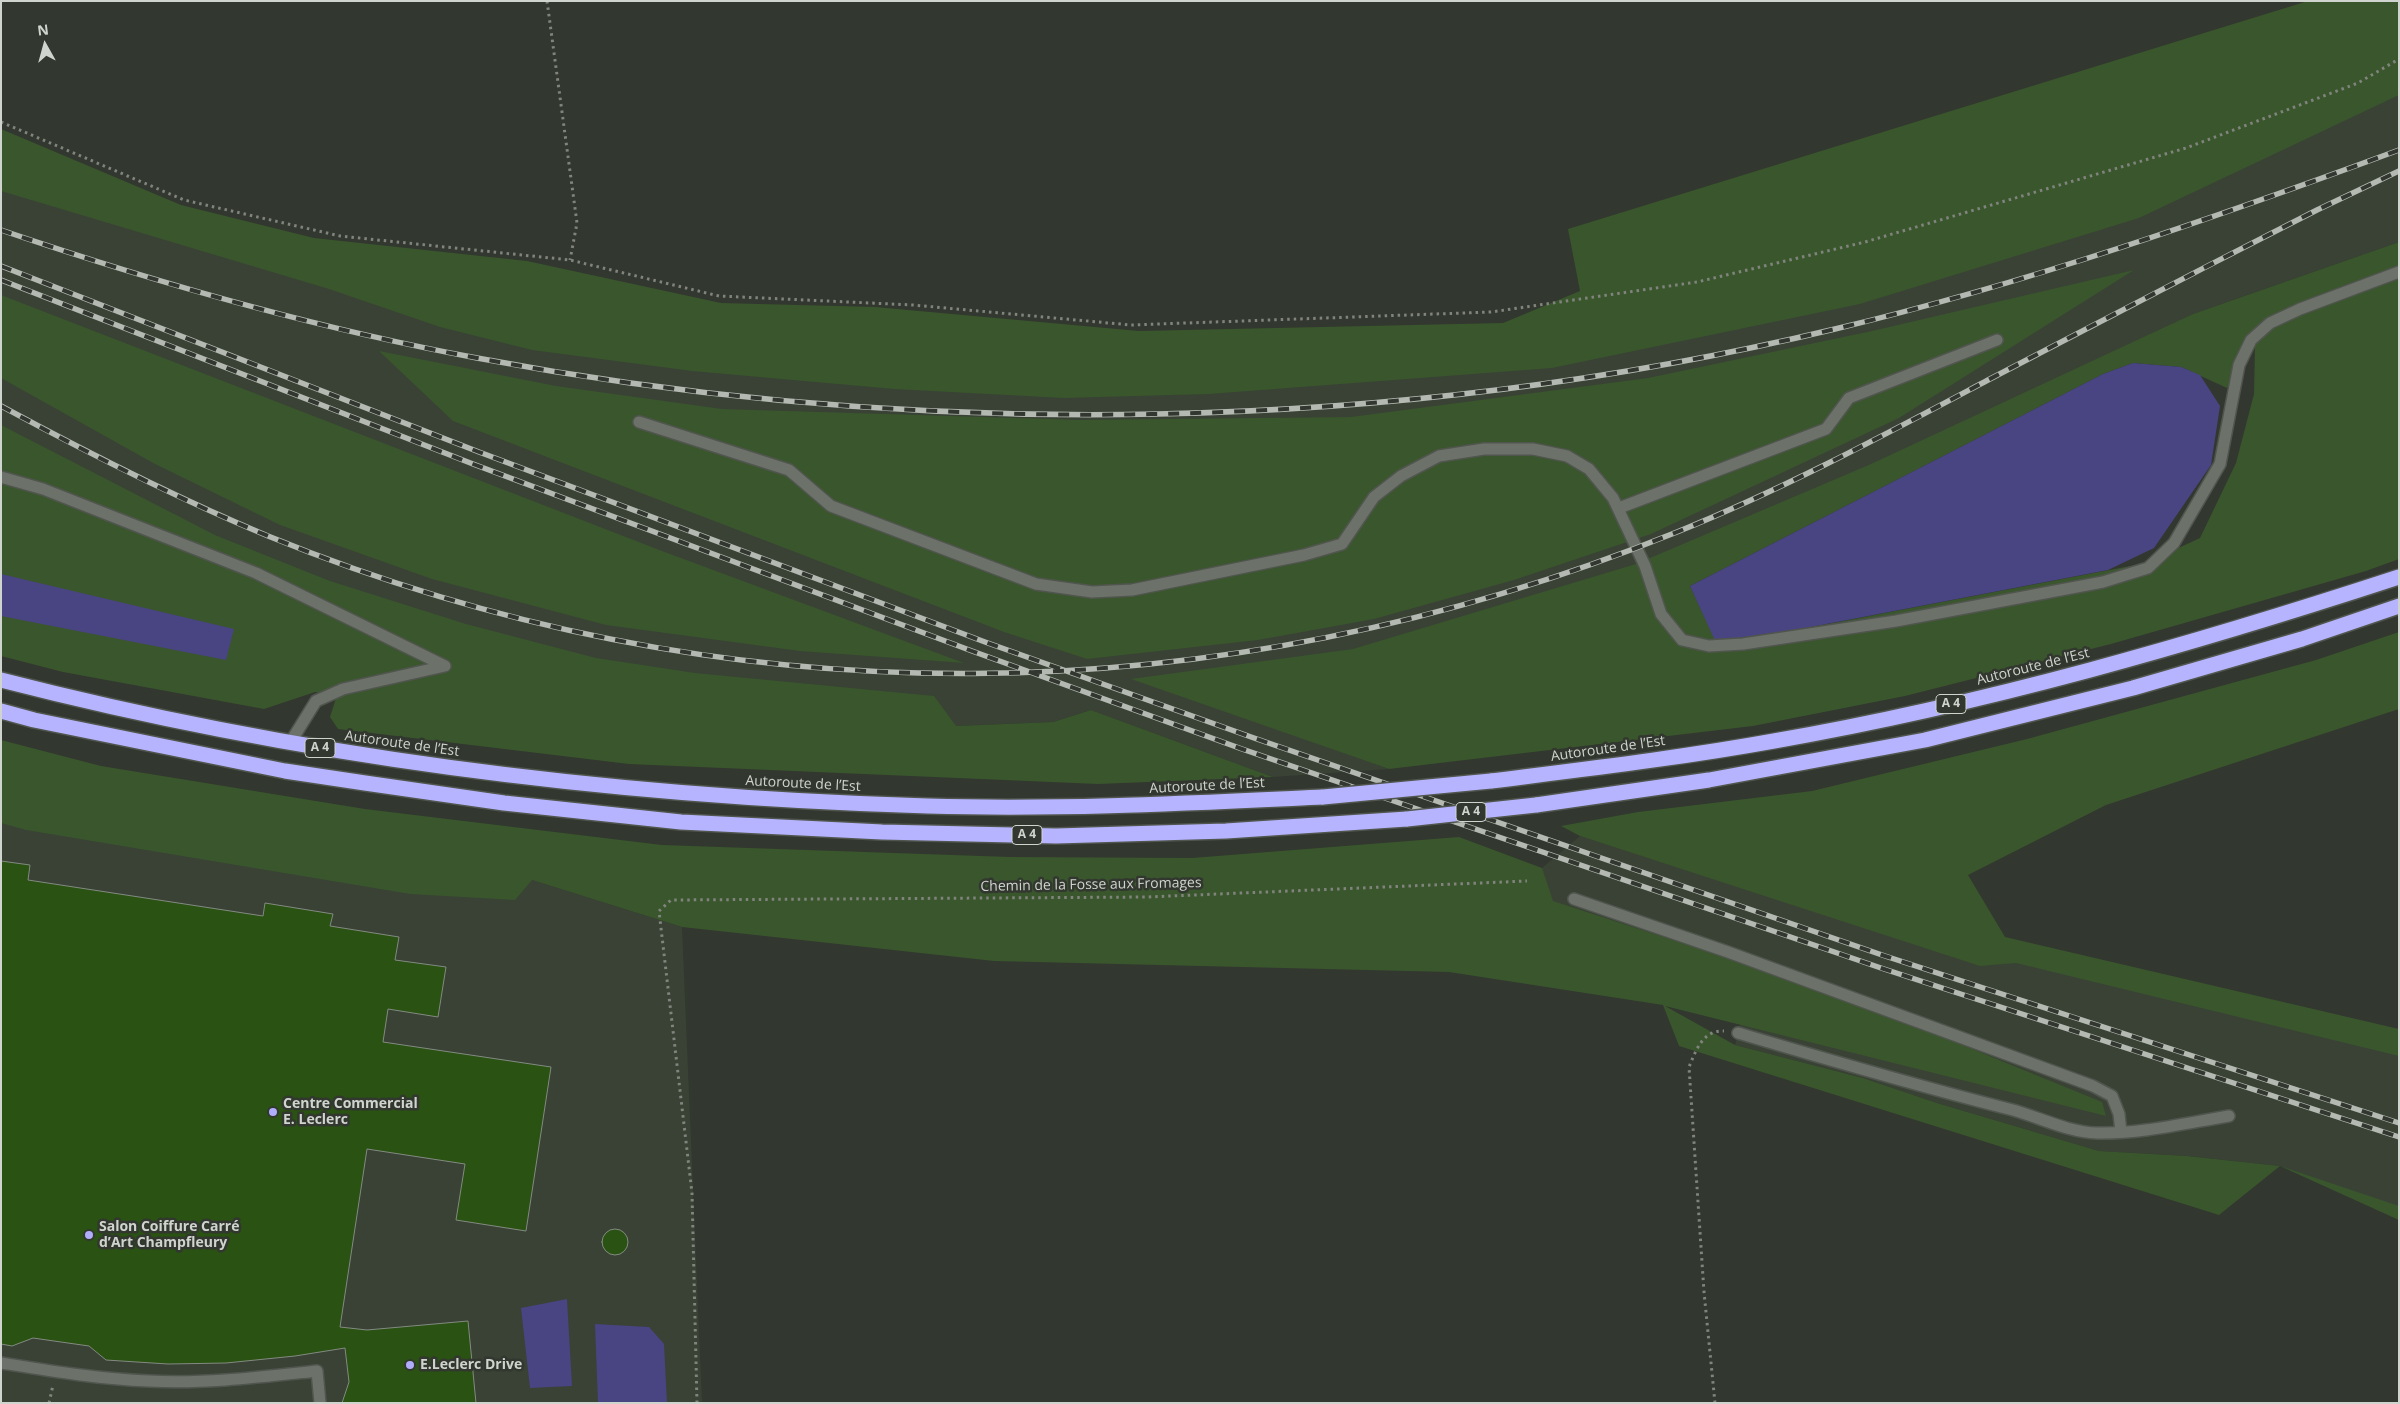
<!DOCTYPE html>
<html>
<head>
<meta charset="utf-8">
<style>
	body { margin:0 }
	#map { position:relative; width:2400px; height:1404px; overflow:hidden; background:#32372f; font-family:"Open Sans",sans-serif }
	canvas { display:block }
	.frame { position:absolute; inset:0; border:2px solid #d0d4ce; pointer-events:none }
	.north { position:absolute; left:20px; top:20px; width:50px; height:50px; -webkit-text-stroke:4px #32372f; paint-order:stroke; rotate:353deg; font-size:14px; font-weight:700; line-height:20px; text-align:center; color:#d0d4ce }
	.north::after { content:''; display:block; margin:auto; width:18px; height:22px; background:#d0d4ce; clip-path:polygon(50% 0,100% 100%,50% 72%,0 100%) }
</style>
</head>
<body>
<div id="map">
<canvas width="2400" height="1404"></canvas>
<div class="frame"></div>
<div class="north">N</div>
</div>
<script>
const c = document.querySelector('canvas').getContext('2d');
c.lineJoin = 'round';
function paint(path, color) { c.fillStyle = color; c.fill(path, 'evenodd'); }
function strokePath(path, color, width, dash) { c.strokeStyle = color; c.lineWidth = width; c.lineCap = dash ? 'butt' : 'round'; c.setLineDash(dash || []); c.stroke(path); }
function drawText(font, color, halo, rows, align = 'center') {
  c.font = font + ' "Open Sans",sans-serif'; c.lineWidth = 5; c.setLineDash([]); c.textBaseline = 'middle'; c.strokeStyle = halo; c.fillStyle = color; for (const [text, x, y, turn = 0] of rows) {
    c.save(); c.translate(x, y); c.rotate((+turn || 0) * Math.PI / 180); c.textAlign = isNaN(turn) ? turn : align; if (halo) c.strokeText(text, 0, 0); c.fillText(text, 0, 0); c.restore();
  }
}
const built = new Path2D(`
	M2399,84V242L2193,314L1675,572L1175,693L1389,769L1273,777L1091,710L1053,722L956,726L521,690L1,487V158L240,234L685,324L1252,348L1504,323Z
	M1,778L532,880L682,927L702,1403H1Z
	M1580,836L1705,876L2399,1032V1220L2280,1166L2187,1156L2099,1151L1937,1103L1863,1078L1735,1045L1740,1024L1525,926L1542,868Z`);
const green = new Path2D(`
	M2308,1H2399V95L2139,218L1860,304L1552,368L1209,394L1064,398L894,389L692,371L532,350L440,327L329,289L1,191V129L181,205L314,238L527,261L721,303L875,307L1139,331L1503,323L1580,291L1568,229Z
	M2399,242V559L2366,571L2111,644L1905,696L1753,726L1389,769L1131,679L1353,649L1636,564L1871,464L2193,314ZM2255,345L2254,394L2236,463L2200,538L2146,563L1718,645L1690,586L2103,374L2133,363L2181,367L2227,388Z
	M2134,270L1899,418L1651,534L1514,580L1374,619L1258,640L1087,659L1004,632L453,421L379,351L556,386L722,409L1080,420L1351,417L1648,378L1872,331Z
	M1,295L662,551L964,663L800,651L606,625L432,579L280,525L155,464L1,378Z
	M1,425L215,535L330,581L466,624L596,658L695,673L934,696L956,726L1053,722L1091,710L1273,777L1098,784L629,764L338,729L330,717L337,695L315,692L264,709L63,672L1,656Z
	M2399,632V709L2106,805L1968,875L2005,937L2399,1029V1056L2016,963L1980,966L1580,836L1561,826L1638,812L1812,791L2027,739L2316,660Z
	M1,740L101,766L365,809L662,845L1010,857L1192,858L1459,837L1542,868L1553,901L1835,993L2102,1102L2106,1116L1665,1006L1735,1045L1863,1078L1937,1103L2099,1151L2187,1156L2280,1166L2399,1206V1220L2280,1166L2219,1215L1679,1046L1663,1005L1449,972L994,961L682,927L532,880L515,900L410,894L26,830L1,823Z`);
const water = new Path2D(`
	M2133,363L2181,367L2200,375L2220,406L2211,465L2154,548L2108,570L1717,645L1690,586L2103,374Z
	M1,574L234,629L226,660L1,616Z
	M567,1299L572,1386L530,1388L521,1308Z
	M595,1324L649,1327L664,1344L667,1403H598Z`);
const building = new Path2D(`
	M1,861L30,865L28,880L263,916L265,903L333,914L330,926L399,937L395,960L446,967L438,1017L388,1009L383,1042L551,1067L526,1231L456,1220L465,1164L367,1149L340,1327L367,1330L468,1321L476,1403H342L349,1382L345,1348L295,1356L226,1363L168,1364L106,1360L89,1346L33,1338L12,1346L1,1344Z
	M602 1242a13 13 0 1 1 26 0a13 13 0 1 1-26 0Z`);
const path = new Path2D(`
	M547,1L577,223L570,260
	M1,122L184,200L340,236L570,260L719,296L913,305L1131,325L1491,312L1697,282L1865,242L2186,148L2358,83L2399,59
	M49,1403L53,1385
	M697,1403L692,1193L659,911L671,900L1147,897L1527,881
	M1715,1403L1704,1292L1689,1067C1696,1050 1703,1030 1724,1031`);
const service = new Path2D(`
	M639,422L789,470L831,506L1036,584L1092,592L1132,590L1304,555L1342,544L1374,497L1401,476L1439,456L1484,449H1533L1567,456L1589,469L1613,498L1645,566L1661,614L1682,640L1709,646L1743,644L1896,621L2103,582L2148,568L2174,543L2220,464L2239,365L2251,340L2270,323L2300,309L2399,272
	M1,477L43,489L256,573L445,666L343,689L316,701L290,743
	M1619,508L1826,429L1849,398L1997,340
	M1574,899L1728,952L2093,1086L2112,1096L2119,1114L2121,1132
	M1738,1033C1829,1060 1921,1087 2013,1110C2041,1118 2068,1132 2097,1133C2141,1134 2186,1123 2229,1116
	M1,1363C51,1371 99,1379 149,1381C205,1384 261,1377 317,1371L320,1403`);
const motorway = new Path2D(`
	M1,680C304,758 616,797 928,806C1060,810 1192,803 1323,797
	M1,711L34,720L285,771L365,783L504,803L681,822L882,832L1056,836L1226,831L1407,819
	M1491,781C1586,769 1680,758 1774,741C1986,704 2194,644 2399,577
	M1536,805L1709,780L1925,740L2133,688L2302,639L2399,606`);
const rail = new Path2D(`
	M1,230C157,283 315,328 477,358C920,441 1396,434 1835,329C2028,283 2214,218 2399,150
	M1,266L479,452L985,642L1254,738L1885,956L2399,1123
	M1,280L473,464L972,651L1242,749L1881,968L2399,1137
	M1,406C88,453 176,498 268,536C728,723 1218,717 1677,532C1784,489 1886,434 1988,380C2097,323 2207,266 2317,210L2399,171`);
const motorwayBridge = new Path2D(`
	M1323,797L1491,781
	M1407,819L1536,805`);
const markers = [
	[273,1112,5,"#b0aefa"],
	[89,1235,5,"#b0aefa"],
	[410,1365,5,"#b0aefa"]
];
const shields = [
	[1951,704,30],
	[320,748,30],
	[1471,812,30],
	[1027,835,30]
];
const shieldNames = [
	["A 4",1951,704],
	["A 4",320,748],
	["A 4",1471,812],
	["A 4",1027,835]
];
const streetNames = [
	["Autoroute de l’Est",2033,667,-14],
	["Autoroute de l’Est",402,744,8],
	["Autoroute de l’Est",1608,749,-8],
	["Autoroute de l’Est",803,784,3],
	["Autoroute de l’Est",1207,786,-3],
	["Chemin de la Fosse aux Fromages",1091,885,-1]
];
const poiNames = [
	["Centre Commercial",283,1104],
	["E. Leclerc",283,1120],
	["Salon Coiffure Carré",99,1227],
	["d’Art Champfleury",99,1243],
	["E.Leclerc Drive",420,1365]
];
paint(built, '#394235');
paint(green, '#3a562d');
paint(water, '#494482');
paint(building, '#2a5213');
strokePath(building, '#838a81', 1);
strokePath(service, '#50554e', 14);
strokePath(motorway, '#50554e', 18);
strokePath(path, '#80847d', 3, [2.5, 4]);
strokePath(service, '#6c7269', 11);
strokePath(motorway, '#b6b4fe', 15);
strokePath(rail, '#b4b9b2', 5.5);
strokePath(rail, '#32372f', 4, [11]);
strokePath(motorwayBridge, '#50554e', 18, []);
strokePath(motorwayBridge, '#b6b4fe', 15);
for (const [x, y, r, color] of markers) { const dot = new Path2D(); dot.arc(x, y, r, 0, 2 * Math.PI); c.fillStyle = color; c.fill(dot); strokePath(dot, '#32372f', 2); }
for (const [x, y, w] of shields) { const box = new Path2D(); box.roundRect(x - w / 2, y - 9.5, w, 19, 4); c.fillStyle = '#32372f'; c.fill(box); strokePath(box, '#d0d4ce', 1); }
drawText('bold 12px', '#d0d4ce', null, shieldNames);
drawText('14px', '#d0d4ce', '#32372f', streetNames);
drawText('bold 14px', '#d0d4ce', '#32372f', poiNames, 'left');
</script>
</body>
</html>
